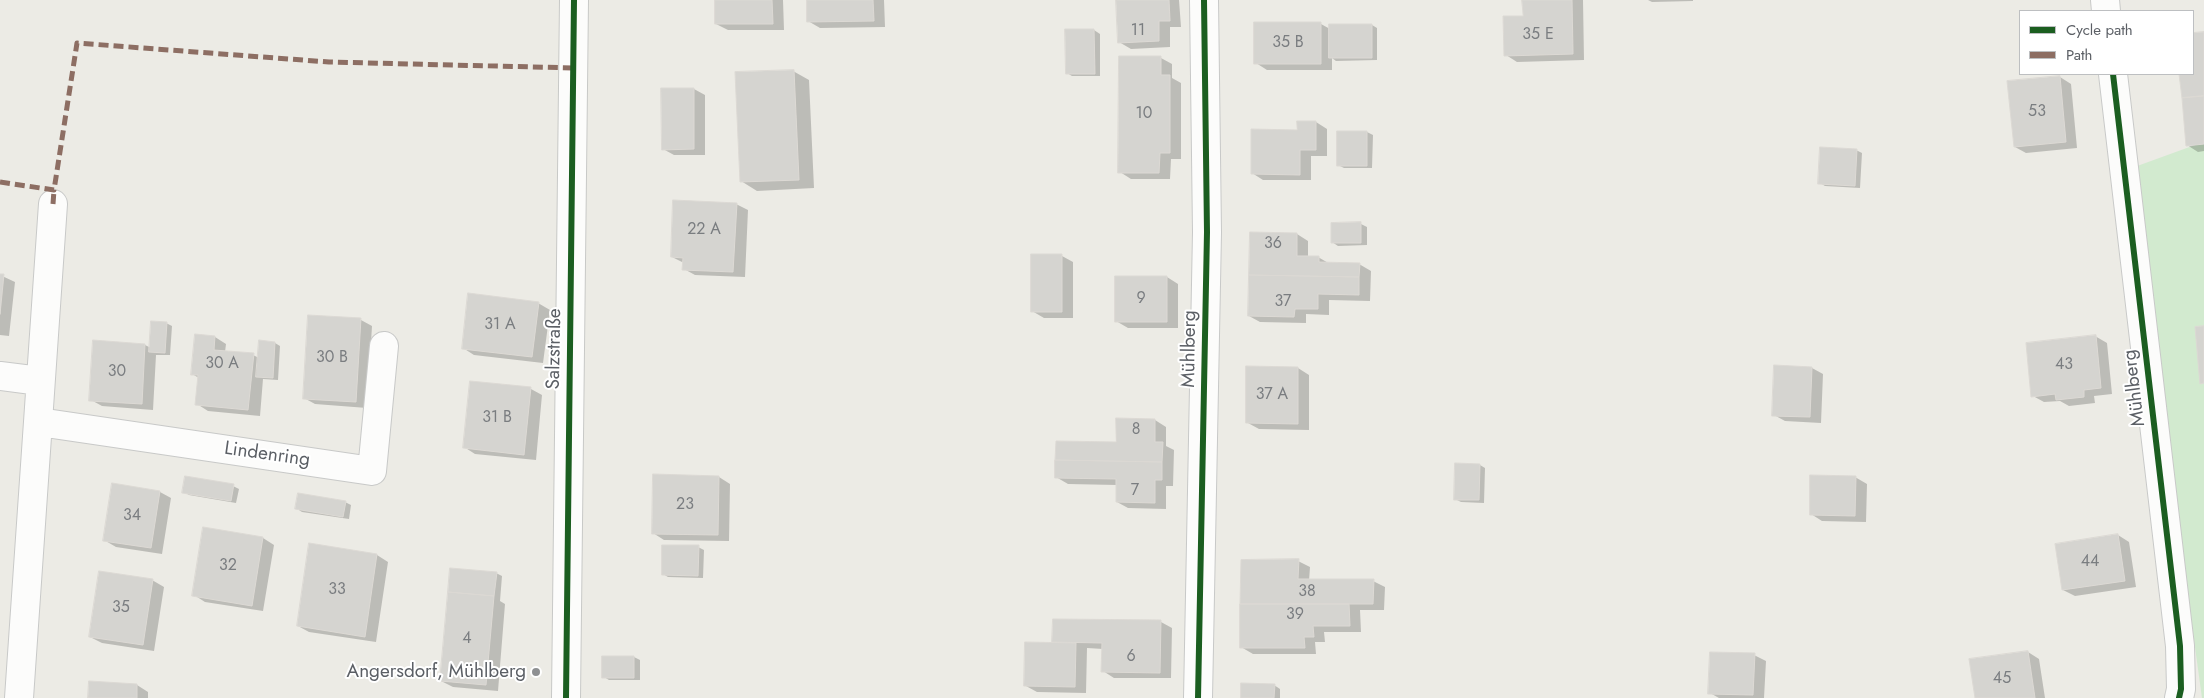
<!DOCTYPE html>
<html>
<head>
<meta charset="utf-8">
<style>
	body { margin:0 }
	#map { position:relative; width:2204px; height:698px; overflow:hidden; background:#ecebe5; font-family:Jost,sans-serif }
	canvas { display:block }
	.legend { position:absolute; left:2019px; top:10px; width:175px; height:65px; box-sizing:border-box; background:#fff; border:1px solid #bdbfc1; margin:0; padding:6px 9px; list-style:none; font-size:15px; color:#5b5f65 }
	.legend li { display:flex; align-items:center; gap:10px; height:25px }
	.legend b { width:25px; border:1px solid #bdbfc1 }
</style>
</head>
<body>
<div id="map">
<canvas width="2204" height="698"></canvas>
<ul class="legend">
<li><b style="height:6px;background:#1b5e20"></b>Cycle path</li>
<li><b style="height:6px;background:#8d6e63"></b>Path</li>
</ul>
</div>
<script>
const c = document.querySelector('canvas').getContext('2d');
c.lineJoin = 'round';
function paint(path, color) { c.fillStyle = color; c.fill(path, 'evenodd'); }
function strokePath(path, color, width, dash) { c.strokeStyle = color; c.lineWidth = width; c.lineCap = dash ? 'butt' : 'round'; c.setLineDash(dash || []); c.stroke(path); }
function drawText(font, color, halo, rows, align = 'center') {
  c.font = font + ' Jost,sans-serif'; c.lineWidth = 4; c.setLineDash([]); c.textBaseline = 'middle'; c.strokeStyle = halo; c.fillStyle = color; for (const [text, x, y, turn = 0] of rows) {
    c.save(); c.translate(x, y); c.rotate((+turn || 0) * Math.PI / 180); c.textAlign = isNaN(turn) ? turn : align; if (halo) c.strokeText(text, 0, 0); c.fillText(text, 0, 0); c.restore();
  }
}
const green = new Path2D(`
	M2204,144V698H2202L2129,169L2195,145Z`);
const shadow = new Path2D(`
	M716,0H783L784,30H728L716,24Z
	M808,0H884L885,27L820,28L808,21Z
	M1117,0H1179L1181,27H1170V47L1131,49L1119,42Z
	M1524,0H1583L1584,60L1517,62L1506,55L1524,17Z
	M1648,0H1693V1L1652,2Z
	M1321,24L1330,29L1372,25L1377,28V60L1336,61L1332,58V70H1267L1256,63Z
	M1094,30L1100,34V76H1072L1067,73Z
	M2204,33V151L2198,152L2187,145L2181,74H2193V34Z
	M1161,58L1172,64V78L1181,83V159H1171L1170,179H1131L1120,172Z
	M793,71L809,80L814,188L757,191L741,181Z
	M2060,77L2071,84L2077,148L2026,153L2015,147Z
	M694,89L705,95V155H674L663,149Z
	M1316,122L1327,129V156H1311V180H1263L1252,173L1298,131Z
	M1338,132H1367L1373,135L1372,168H1344L1338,165Z
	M1856,150L1862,153L1860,188L1825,186L1820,183Z
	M736,204L748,210L745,277L695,275L684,269V263L672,257Z
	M1361,224L1367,227V245L1338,246L1332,242Z
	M1297,234L1308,241V257H1318L1330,264H1359L1371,271L1370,301L1329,300V315L1306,314V323L1260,322L1249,316Z
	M1062,256L1073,262V318H1044L1032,311Z
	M0,275L15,282L9,336L0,335Z
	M1167,277L1178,284V328H1128L1116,321Z
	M538,303L550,310L543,363L474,355L463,348Z
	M361,320L372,326L367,408L315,404L304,398Z
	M166,323L172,326L170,355H156L153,410L102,406L91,400L145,345L151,348Z
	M2095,336L2107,343L2112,394L2094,396L2095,403L2069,406L2060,401L2044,402L2033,396Z
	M215,337L226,344L225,352L253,355L259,358L275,343L280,346L278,380L263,379L260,416L208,411L197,404L199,378L192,374Z
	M1298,368L1309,375V430L1259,429L1248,423Z
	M1812,368L1823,374L1821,423L1785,421L1774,415Z
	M471,383L531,389L542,395L536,460L475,454L464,447Z
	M1155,420L1166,427V446L1174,450L1173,486H1166V509L1128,508L1117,502V485L1068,484L1056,477Z
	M1480,465L1485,468L1484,503L1461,502L1455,499Z
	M719,477L730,484L729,541L664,540L653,533Z
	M1855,477L1867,484L1866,522L1822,521L1811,514Z
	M233,486L239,489L236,503L189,495L184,492Z
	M160,492L171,498L162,554L116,547L104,540Z
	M345,502L351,505L349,519L302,512L296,508Z
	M204,529L263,538L274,545L263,611L205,602L194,595Z
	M2118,535L2129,542L2136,587L2075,596L2063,590Z
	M698,547L704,550L703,578L668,577L663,574Z
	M377,555L388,562L376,642L309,632L298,626Z
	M1298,561L1310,567L1309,581H1373L1385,587L1384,610H1360L1361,632H1324L1325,642H1315L1316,654H1253L1241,647Z
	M496,573L502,576L500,601L505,604L498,691L453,687L441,681Z
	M152,580L164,587L154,651L102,643L90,637Z
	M1054,620L1161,622L1172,628L1171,678H1114L1103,671V649L1087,648L1086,693L1037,692L1026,686L1054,644Z
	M2028,652L2039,659L2045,698H1976Z
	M1754,655L1766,661L1764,698H1719L1710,693Z
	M634,657L640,660V680H609L604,677Z
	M90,682L137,685L148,692V698H89Z
	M1274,685L1280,689V698H1242Z`);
const building = new Path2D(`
	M715,0H772L773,24H715Z
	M807,0H873L874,21L807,22Z
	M1116,0H1169L1170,21H1159V41L1118,43Z
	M1522,0H1572L1573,54L1504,56L1503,16H1523Z
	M1254,22H1321V64H1254Z
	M1329,24H1372V58H1329Z
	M1065,29H1094L1095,74H1066Z
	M2204,32V96L2182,98L2179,74H2193V33Z
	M1119,56H1161V75H1170V153H1160L1159,173H1118Z
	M794,70L799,180L740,182L735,72Z
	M2060,76L2066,142L2014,147L2007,81Z
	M661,88H694V149L662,150Z
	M2204,96V144L2186,146L2182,98Z
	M1297,121H1316V150H1300V175L1251,174V129L1297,130Z
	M1337,131H1367V166H1337Z
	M1820,147L1857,149L1855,186L1818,184Z
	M673,200L737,203L733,272L682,270L683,258L671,257Z
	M1361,222V243H1331V223Z
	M1250,232L1297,233V256H1319V262L1360,263L1359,277L1249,275Z
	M1031,254H1062V312H1031Z
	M0,274H4L0,314Z
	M1249,275L1359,277V295L1318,294V309H1295L1294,317L1248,316Z
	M1115,276H1167V322H1115Z
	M468,293L539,302L532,357L462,349Z
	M308,315L361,318L356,402L303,399Z
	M151,321L167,322L165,353L149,352Z
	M2204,326V383L2200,384L2195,327Z
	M195,334L215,336L214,350L254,353L248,410L195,405L198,375H191Z
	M2096,335L2101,388L2084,390V397L2056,400L2055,394L2031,397L2026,343Z
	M93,340L145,344L142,404L89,401Z
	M259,340L275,342L273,378L256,377Z
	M1774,365L1812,367L1810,417L1772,416Z
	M1246,366L1298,367V424L1246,423Z
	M470,381L531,387L524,455L463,448Z
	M1116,418L1155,419V442H1163L1162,462L1055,460L1056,441L1116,442Z
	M1055,460L1162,462V480H1155V503L1116,502V479L1055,478Z
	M1455,463L1480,464L1479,500H1454Z
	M653,474L719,476L718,535L652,534Z
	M1810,475L1856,476L1855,516L1810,515Z
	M185,476L234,484L231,501L182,493Z
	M112,483L160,491L151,548L103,541Z
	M298,493L346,501L343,517L295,509Z
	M203,527L263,537L252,606L192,596Z
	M2118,534L2125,581L2062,590L2055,544Z
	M309,543L377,554L365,637L297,626Z
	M662,545H699L698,576L662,575Z
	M1299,559L1298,579H1374L1373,604H1240L1241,560Z
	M450,568L497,572L494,596L448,592Z
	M99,571L153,579L143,645L89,637Z
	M448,592L494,596L486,685L440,681Z
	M1240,604H1349L1350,626H1313L1314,637H1304L1305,648H1240Z
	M1053,619L1161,620L1160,673L1101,672L1102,643L1052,642Z
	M1025,642L1076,643L1075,687L1024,686Z
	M2028,651L2035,698H1975L1969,659Z
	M1710,652L1755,653L1753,695L1708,694Z
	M602,656H634V678H602Z
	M89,681L137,684V698H88Z
	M1241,683L1275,684L1274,698H1241Z`);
const street = new Path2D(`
	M2105,0L2106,11
	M2113,74L2180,646L2181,689L2179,698
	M0,376L40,381
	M39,422L372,471L384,346
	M19,698L53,204
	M1198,698L1207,232L1204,0`);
const secondary = new Path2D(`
	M566,698L574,0`);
const quiet = new Path2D(`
	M0,182L54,190L77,43L329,62L575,68
	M53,204L54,190`);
const cycleway = new Path2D(`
	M2113,74L2180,646L2181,689L2179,698
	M566,698L574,0
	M1198,698L1207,232L1204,0`);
const markers = [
	[536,672,5,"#8e9092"]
];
const numberNames = [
	["11",1138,31],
	["35 E",1538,35],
	["35 B",1288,43],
	["53",2037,112],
	["10",1144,114],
	["22 A",704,230],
	["36",1273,244],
	["9",1141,299],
	["37",1283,302],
	["31 A",500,325],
	["30 B",332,358],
	["30 A",222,364],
	["43",2064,365],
	["30",117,372],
	["37 A",1272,395],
	["31 B",497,418],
	["8",1136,430],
	["7",1135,491],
	["23",685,505],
	["34",132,516],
	["44",2090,562],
	["32",228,566],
	["33",337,590],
	["38",1307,592],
	["35",121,608],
	["39",1295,615],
	["4",467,639],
	["6",1131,657],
	["45",2002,679]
];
const streetNames = [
	["Salzstraße",555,349,-89],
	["Mühlberg",1190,349,-89],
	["Mühlberg",2135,388,-97],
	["Lindenring",267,455,8]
];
const poiNames = [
	["Angersdorf, Mühlberg",526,672]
];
paint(green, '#d2eacf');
paint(shadow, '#0003');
paint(building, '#d5d4d0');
strokePath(building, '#dcd9d4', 1);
strokePath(street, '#c8c9c8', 30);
strokePath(secondary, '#c8c9c7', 30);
strokePath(street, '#fcfcfb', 28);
strokePath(secondary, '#fcfcfb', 28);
strokePath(quiet, '#8d6e63', 5, [10, 5]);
strokePath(cycleway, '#1b5e20', 6);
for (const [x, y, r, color] of markers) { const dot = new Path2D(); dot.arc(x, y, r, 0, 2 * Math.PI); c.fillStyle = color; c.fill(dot); strokePath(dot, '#fff', 2); }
drawText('16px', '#7a7d80', null, numberNames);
drawText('19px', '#5b5f65', '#fff', streetNames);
drawText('19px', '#5b5f65', '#fff', poiNames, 'right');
</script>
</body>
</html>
